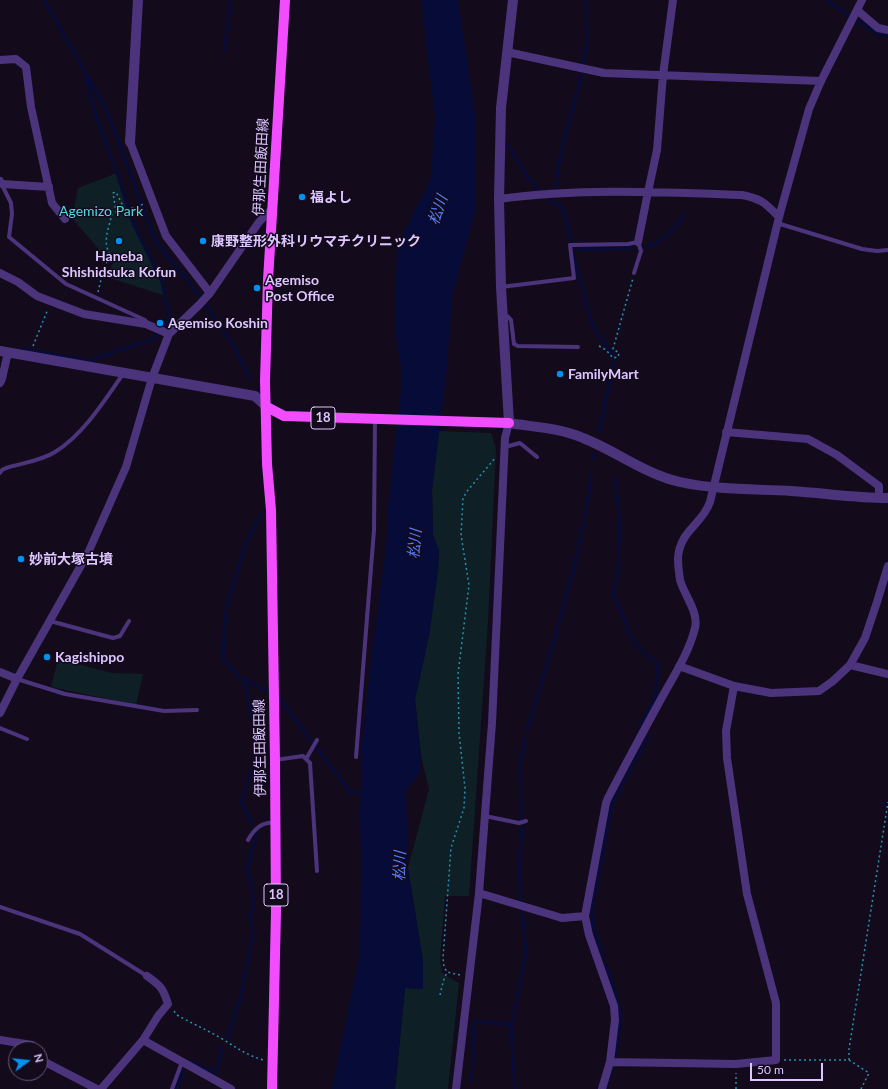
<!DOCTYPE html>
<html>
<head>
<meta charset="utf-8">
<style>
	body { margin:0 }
	#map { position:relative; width:888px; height:1089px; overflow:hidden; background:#130b1c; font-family:Lato,sans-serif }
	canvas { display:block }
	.north { position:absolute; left:8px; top:1041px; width:40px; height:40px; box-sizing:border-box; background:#130b1c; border:1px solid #645677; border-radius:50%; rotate:75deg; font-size:11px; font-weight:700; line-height:16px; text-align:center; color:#ddc6ff }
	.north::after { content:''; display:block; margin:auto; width:14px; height:18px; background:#0091f1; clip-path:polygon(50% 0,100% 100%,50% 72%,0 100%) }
	.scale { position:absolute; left:750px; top:1063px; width:73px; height:18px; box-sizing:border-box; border:2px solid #ddc6ff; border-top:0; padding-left:5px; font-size:12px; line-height:14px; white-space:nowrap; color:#ddc6ff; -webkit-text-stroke:3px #130b1c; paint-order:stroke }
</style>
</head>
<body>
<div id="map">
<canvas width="888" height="1089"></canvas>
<div class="north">N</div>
<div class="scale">50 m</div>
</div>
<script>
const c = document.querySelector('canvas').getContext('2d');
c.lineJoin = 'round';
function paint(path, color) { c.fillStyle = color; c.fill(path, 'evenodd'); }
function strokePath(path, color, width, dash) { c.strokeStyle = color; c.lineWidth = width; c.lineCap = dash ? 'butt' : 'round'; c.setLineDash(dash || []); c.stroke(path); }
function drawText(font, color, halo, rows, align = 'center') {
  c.font = font + ' Lato,"Noto Sans JP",sans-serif'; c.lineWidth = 3; c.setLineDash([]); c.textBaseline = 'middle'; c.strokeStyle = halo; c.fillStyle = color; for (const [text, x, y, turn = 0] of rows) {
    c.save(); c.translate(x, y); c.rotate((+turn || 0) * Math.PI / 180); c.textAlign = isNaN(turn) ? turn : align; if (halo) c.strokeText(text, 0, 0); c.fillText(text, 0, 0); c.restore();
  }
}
const green = new Path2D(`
	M117,173L132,221L162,282L166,296L107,277L114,260L102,253L72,218L78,188Z
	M439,431L491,433L496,449L488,622L469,896H445L440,959L442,973L459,983L448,1089H395L405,988L423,989V961L408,868L429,789L421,756L415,699L429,636L438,570L439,550L433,535L432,490Z
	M58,659L112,673L143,674L136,705L51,687Z`);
const water = new Path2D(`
	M421,0H458L475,113L476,207L452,298L447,368L432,490L433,535L439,550L438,570L429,636L415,699L421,756L420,772L406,791L408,868L423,961V989L405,988L395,1089H332L360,954L361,861L360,819L362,743L373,643L386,550L388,506L401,390V367L395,329L397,246L431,178L435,117Z`);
const stream = new Path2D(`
	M44,0L105,107L156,242L199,295L234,346L250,379
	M827,0L849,16
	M857,22L878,33L888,36
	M224,52L231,0
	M583,64L587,41L586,0
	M507,144L526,175L538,189
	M555,190L561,152L582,72
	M551,201L563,208L571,241
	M646,247C665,241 673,230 685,215
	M572,248L587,309L594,328L614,357
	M578,250L632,248
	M23,349L92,361L96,358L119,350L154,339L166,325L169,317L162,282L132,221L117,173L97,118L86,77
	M599,432L614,361
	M593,459L594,453
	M615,478L619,515V543L618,572L613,595L623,615L629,634L640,649L658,665L655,699L639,727
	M261,513L245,546L231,592L227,605L224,631L223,658L239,677L271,693
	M244,679L254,729L255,762L241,802L253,824
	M278,697L351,793H364
	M527,730C545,670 564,611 578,550C583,525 589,500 591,475
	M521,820L520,763L525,738
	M521,901L519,870L522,827
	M604,957L594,930L592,910L611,809L613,802L649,736
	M606,964L613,985L621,1015L616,1056
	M511,1024L515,1089
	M227,1039L239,1003L253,934L252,921L248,915L253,910V893L247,869L257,833
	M190,1062L216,1073L222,1048
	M472,1081L474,1022L509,1024L513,1021L526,951L522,911
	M177,1089L183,1071
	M606,1089L613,1066`);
const path = new Path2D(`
	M98,292L103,271L110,255C102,241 109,228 112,214L116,212L113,193L116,192L125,210L144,204
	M33,346L48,309
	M599,346L606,350L613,358L618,357L619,353L613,349L633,278
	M460,975L447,972L444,967L443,958L451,848L464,808L465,788L459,733L458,674L469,585L461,535L463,498L468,490L496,457
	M440,995L443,982L447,972
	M174,1011L177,1015C191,1023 205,1029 219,1037C234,1046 246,1055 263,1060
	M784,1060H849L869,1073L861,1089
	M849,1060V1049L888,802
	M736,1089V1073`);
const service = new Path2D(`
	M2,185L11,203L12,214L9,237L66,284L145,320L146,322
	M777,223L862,249L877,251L888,250
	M501,287L574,278L570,245L628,244L638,242L641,251L634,273
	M504,313L511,320L514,344L518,346L578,347
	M505,447L520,443L537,457
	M0,473L2,470L6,468C22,463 41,461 55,452C83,435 105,400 123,374
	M50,621L113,638L120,636L129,621
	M17,679L65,694L164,711L197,710
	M0,728L27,739
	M356,757L374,530L375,419
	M306,759L317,740
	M275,760L303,756L310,763L317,871
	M485,816L519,823L526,821
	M248,840C254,829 262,821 275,823
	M0,907L80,934L147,976
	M172,1089L182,1062`);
const minor = new Path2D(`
	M857,10L878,28L888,30
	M507,52L604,73L821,81
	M0,60L16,59L26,67L31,107L52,203L65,219
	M130,142L166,236L210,293
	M0,181L2,184L49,187
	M499,199C579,188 661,192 742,195C762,199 765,203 779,217
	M638,242L648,192L657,150L663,75L673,0
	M0,273L18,282L37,296L84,314L146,324L169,334
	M0,383L2,379L8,352
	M726,432L808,439L837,455L879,486V498
	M850,665L888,674
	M679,666L734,686L771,693L819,691L833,681L850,665L865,638L877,602L888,566
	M0,672L17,679
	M0,713L17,679L88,553L126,467L152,378L169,334L199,305L210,293L259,222L273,208
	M479,893L562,918L585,916
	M0,1040L32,1045L35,1049
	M143,1040L231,1089
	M40,1056L45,1062L97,1089
	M610,1062L736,1064L776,1060V1003L747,894L727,758L726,731L734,686
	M101,1089L143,1040L158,1016L168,1004C163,988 161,986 147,976
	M456,1089L479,893L492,723L505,438L509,423
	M602,1089L610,1062L615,1020L614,1006L589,935L585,916L606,803L608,798C625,765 643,732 661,699C673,677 689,653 695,628C699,612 684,595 680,580C679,573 678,565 678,558C680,530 702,525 710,502L779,217L809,109L821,81L862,0`);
const tertiary = new Path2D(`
	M513,0L501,108L499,199L501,287L509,423C534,427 560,428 583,438C616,451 645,474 680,482C716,490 754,489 791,491C824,493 856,498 888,498
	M130,142L138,0
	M0,351L255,396L267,407`);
const primary = new Path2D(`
	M267,407L284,416L509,423
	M272,1089L276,912L275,760L271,510L267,464L265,381L268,280L285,0`);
const markers = [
	[302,197,4,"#0091f1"],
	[119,241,4,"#0091f1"],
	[203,241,4,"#0091f1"],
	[257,288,4,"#0091f1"],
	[160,323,4,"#0091f1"],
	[560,374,4,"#0091f1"],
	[21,559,4,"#0091f1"],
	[47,657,4,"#0091f1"]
];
const shields = [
	[323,418,24],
	[276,895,24]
];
const shieldNames = [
	["18",323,418],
	["18",276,895]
];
const streetNames = [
	["伊那生田飯田線",261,167,-87],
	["伊那生田飯田線",260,748,-91]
];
const poiNames = [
	["福よし",310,197],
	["康野整形外科リウマチクリニック",211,241],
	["Haneba",119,256,"center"],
	["Shishidsuka Kofun",119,272,"center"],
	["Agemiso",265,280],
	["Post Office",265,296],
	["Agemiso Koshin",168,323],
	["FamilyMart",568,374],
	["妙前大塚古墳",29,559],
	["Kagishippo",55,657]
];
const parkNames = [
	["Agemizo Park",101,211]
];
const waterNames = [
	["松川",438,210,-71],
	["松川",415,544,-85],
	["松川",400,866,-88]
];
paint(green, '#0e2026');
paint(water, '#070b38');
strokePath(stream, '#070b38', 3);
strokePath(path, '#2990af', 1.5, [2, 3]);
strokePath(service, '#4c347c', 4);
strokePath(minor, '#4c347c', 8);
strokePath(tertiary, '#4c347c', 10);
strokePath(primary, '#f14dff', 10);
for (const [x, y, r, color] of markers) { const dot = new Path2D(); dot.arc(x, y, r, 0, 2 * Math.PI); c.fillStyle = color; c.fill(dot); strokePath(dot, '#130b1c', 1.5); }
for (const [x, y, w] of shields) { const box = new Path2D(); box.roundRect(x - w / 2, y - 11, w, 22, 3); c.fillStyle = '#130b1c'; c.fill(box); strokePath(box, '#ddc6ff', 1); }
drawText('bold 13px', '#ddc6ff', null, shieldNames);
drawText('14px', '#ddc6ff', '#130b1c', streetNames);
drawText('bold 14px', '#ddc6ff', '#130b1c', poiNames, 'left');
drawText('14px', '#50dae1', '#130b1c', parkNames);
drawText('italic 15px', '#547dff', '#130b1c', waterNames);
</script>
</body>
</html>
